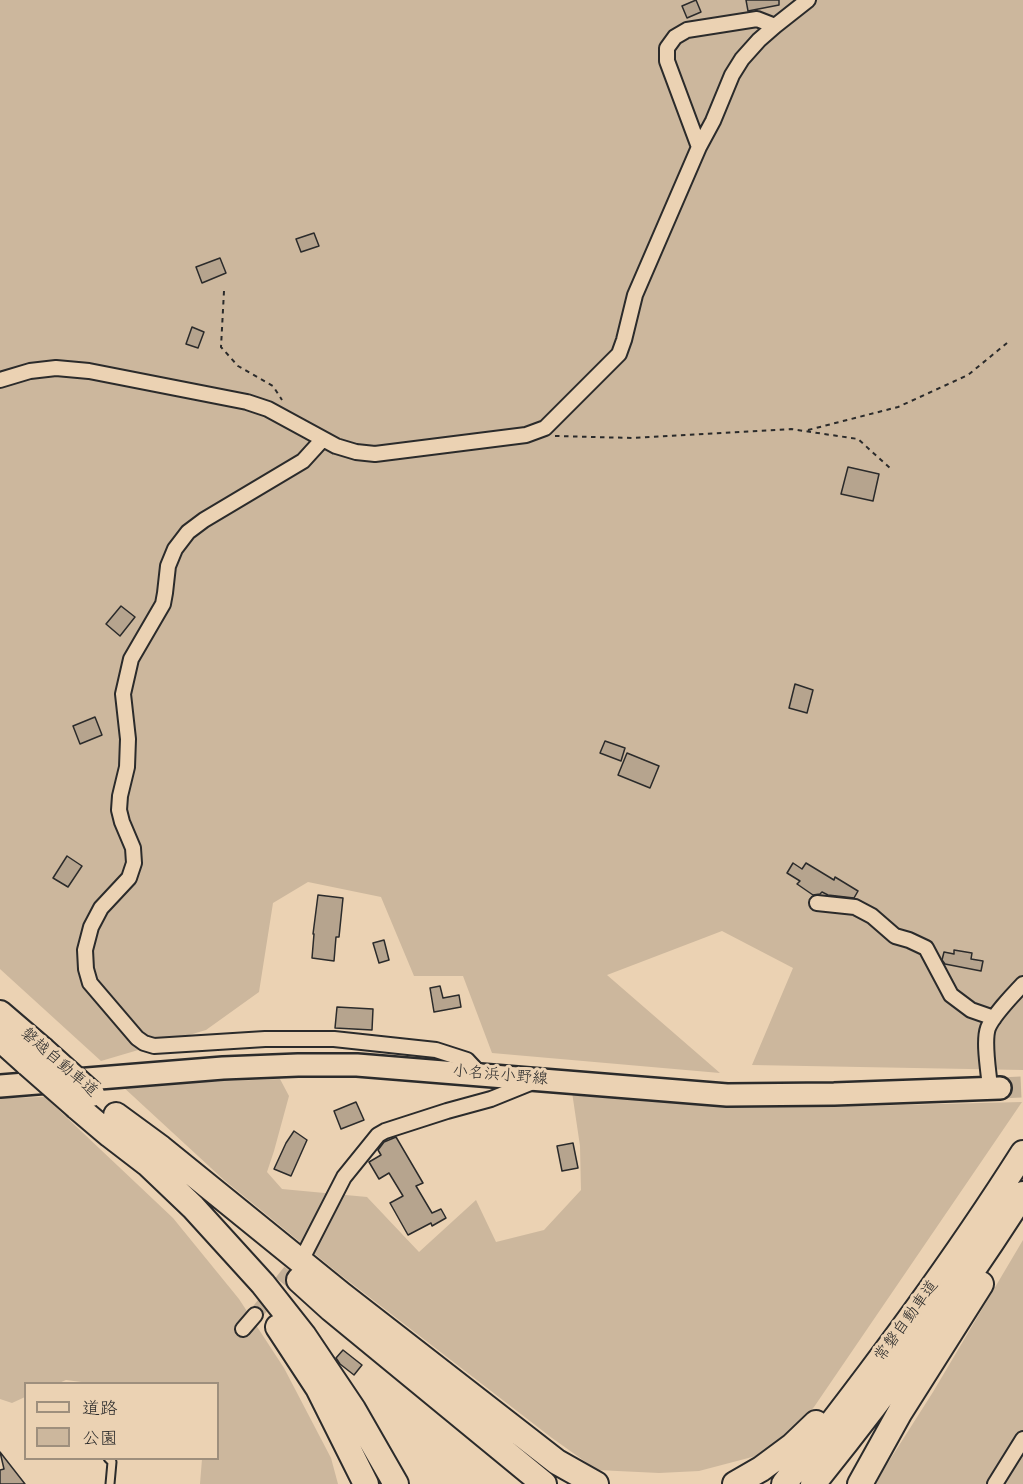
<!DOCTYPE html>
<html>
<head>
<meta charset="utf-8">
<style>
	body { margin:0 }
	#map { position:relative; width:1023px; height:1484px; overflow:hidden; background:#ebd2b3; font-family:"Gochi Hand","Klee One",sans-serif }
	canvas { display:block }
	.legend { position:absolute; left:24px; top:1382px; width:195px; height:78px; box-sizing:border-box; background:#ebd2b3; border:2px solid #9e8f7d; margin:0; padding:8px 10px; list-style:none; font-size:18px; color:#2b2b2b }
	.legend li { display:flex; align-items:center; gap:12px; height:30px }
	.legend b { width:30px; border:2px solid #9e8f7d }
</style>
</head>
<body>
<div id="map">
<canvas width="1023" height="1484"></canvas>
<ul class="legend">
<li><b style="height:8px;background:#ebd2b3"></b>道路</li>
<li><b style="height:16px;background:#ccb79d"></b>公園</li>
</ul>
</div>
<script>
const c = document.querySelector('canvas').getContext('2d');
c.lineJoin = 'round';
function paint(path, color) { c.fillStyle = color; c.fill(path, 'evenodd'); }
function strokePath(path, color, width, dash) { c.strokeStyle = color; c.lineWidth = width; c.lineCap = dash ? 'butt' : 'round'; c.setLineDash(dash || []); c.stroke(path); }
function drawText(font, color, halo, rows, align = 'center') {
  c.font = font + ' "Gochi Hand","Klee One",sans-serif'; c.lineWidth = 6; c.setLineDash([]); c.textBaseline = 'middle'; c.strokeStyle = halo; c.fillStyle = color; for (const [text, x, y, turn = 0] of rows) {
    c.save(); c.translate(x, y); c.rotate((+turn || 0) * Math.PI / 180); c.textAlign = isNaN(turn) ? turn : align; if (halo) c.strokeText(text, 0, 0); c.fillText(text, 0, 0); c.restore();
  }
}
const green = new Path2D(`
	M0,0H1023V1070L752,1065L793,968L722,931L607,975L720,1073L492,1053L463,976H414L381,897L308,882L273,903L259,992L206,1030L101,1061L0,969Z
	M280,1079L289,1096L274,1151L267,1172L282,1189L367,1197L419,1252L476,1200L496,1242L544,1230L581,1190L580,1146L572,1092L858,1106L1022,1102L814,1407L775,1451L699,1471L659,1473L597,1470L552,1438L338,1273L224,1180L121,1085Z
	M45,1097L173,1218L239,1299L284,1368L331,1458L338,1484H200L202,1459L218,1458V1384H97L66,1380L59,1383L26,1384L25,1397L12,1403L0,1399V1098Z
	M1023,1240V1484H876L884,1469L933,1392Z`);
const building = new Path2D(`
	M696,0L701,12L687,18L682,6Z
	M746,0H779V5L748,11Z
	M314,233L319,246L301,252L296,239Z
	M220,258L226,273L202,283L196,267Z
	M192,327L204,332L198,348L186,344Z
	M848,467L879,474L873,501L841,494Z
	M121,606L135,617L120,636L106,624Z
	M795,684L813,690L807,713L789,708Z
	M95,717L102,735L80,744L73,726Z
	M605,741L625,748L621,761L600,753Z
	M627,753L659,766L650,788L618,775Z
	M67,856L82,866L68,887L53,878Z
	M793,863L802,869L806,863L834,880L835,877L858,891L854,898L828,895L822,892L820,894L813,895L797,884L800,881L787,873Z
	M318,895L343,898L339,937H336L334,961L312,958L314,934H313Z
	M384,940L389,960L379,963L373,943Z
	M954,950L972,953L971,959L983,961L981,971L945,964L942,960L944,952L954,954Z
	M440,986L443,998L459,995L461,1007L434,1012L430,988Z
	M337,1007L373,1009L372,1030L335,1028Z
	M356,1102L364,1120L341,1129L334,1111Z
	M294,1131L307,1140L291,1176L274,1169L286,1143Z
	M396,1137L423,1183L416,1186L432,1213L441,1209L446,1218L432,1226L431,1223L408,1235L390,1203L403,1196L389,1173L379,1179L369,1162L381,1155L378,1150L384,1142Z
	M573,1143L578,1168L562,1171L557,1146Z
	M343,1350L362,1365L354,1375L340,1364L336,1358Z
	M0,1452L25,1484H0V1470L4,1469Z`);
const minorTunnel = new Path2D(`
	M255,1315L301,1257`);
const primaryTunnel = new Path2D(`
	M1000,1088L1023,1087`);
const path = new Path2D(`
	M224,291L221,347L238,366L273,386L282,400
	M808,430L898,407L968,375L1007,343
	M555,436L633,438L791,429L858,439L891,469`);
const service = new Path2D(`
	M108,1458L112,1462L110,1484`);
const minor = new Path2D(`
	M699,147L713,121L732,75L742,59L759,40L775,26
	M0,380L30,371L56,368L89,371L247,402L268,409L336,446L356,452L375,454L526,435L545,428L619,354L624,340L635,295L699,147L667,61V48L675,37L687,30L757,19L775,26L808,0
	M323,439L303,461L204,520L188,532L175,549L168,566L165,593L163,604L131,659L123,694L128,739L127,767L120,796L119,810L122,822L133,848L134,863L129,878L101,908L91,927L85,950L86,969L90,983L137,1038L144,1043L154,1046L265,1039H334L436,1050L467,1060L481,1075
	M817,903L855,907L872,916L895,936L909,940L926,948L951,995L971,1010L994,1018
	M990,1088C989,1073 983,1042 988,1028C993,1015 1013,995 1023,984
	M305,1253L344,1177L378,1135L385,1131L447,1111L491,1099L533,1082
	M243,1329L255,1315
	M995,1484L1023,1439`);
const primary = new Path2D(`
	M0,1086L223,1068L298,1065H357L727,1095L834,1094L1000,1088`);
const motorway = new Path2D(`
	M0,1013L42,1049
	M0,1039L28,1064
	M77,1107L110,1135L149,1165L193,1207L263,1284L304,1336L353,1409L396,1484
	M116,1115L161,1148L341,1294L557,1462L596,1484
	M299,1280L331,1309L544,1484
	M278,1327L318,1388L366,1484
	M735,1484L761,1469L792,1446L816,1423
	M784,1484C869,1377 950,1268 1023,1153
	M813,1484C888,1391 959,1295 1023,1194
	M860,1484L900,1412L981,1284`);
const motorwayBridge = new Path2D(`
	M42,1049L92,1094
	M28,1064L77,1107`);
const streetNames = [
	["磐越自動車道",58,1064,41],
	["小名浜小野線",500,1077,5],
	["常磐自動車道",908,1322,-54]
];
paint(green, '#ccb79d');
paint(building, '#b6a48e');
strokePath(building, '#2b2b2b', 1.5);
strokePath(minorTunnel, '#c5b198', 14, [14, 7]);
strokePath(primaryTunnel, '#c5b198', 21, [21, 10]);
strokePath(service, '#2b2b2b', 11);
strokePath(minor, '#2b2b2b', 18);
strokePath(primary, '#2b2b2b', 26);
strokePath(motorway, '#2b2b2b', 28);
strokePath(path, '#2b2b2b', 2, [4.5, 4.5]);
strokePath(service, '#ebd2b3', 7);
strokePath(minor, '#ebd2b3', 14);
strokePath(primary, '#ebd2b3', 21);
strokePath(motorway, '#ebd2b3', 24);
strokePath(motorwayBridge, '#2b2b2b', 28, []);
strokePath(motorwayBridge, '#ebd2b3', 24);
drawText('16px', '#2b2b2b', '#ebd2b3', streetNames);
</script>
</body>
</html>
